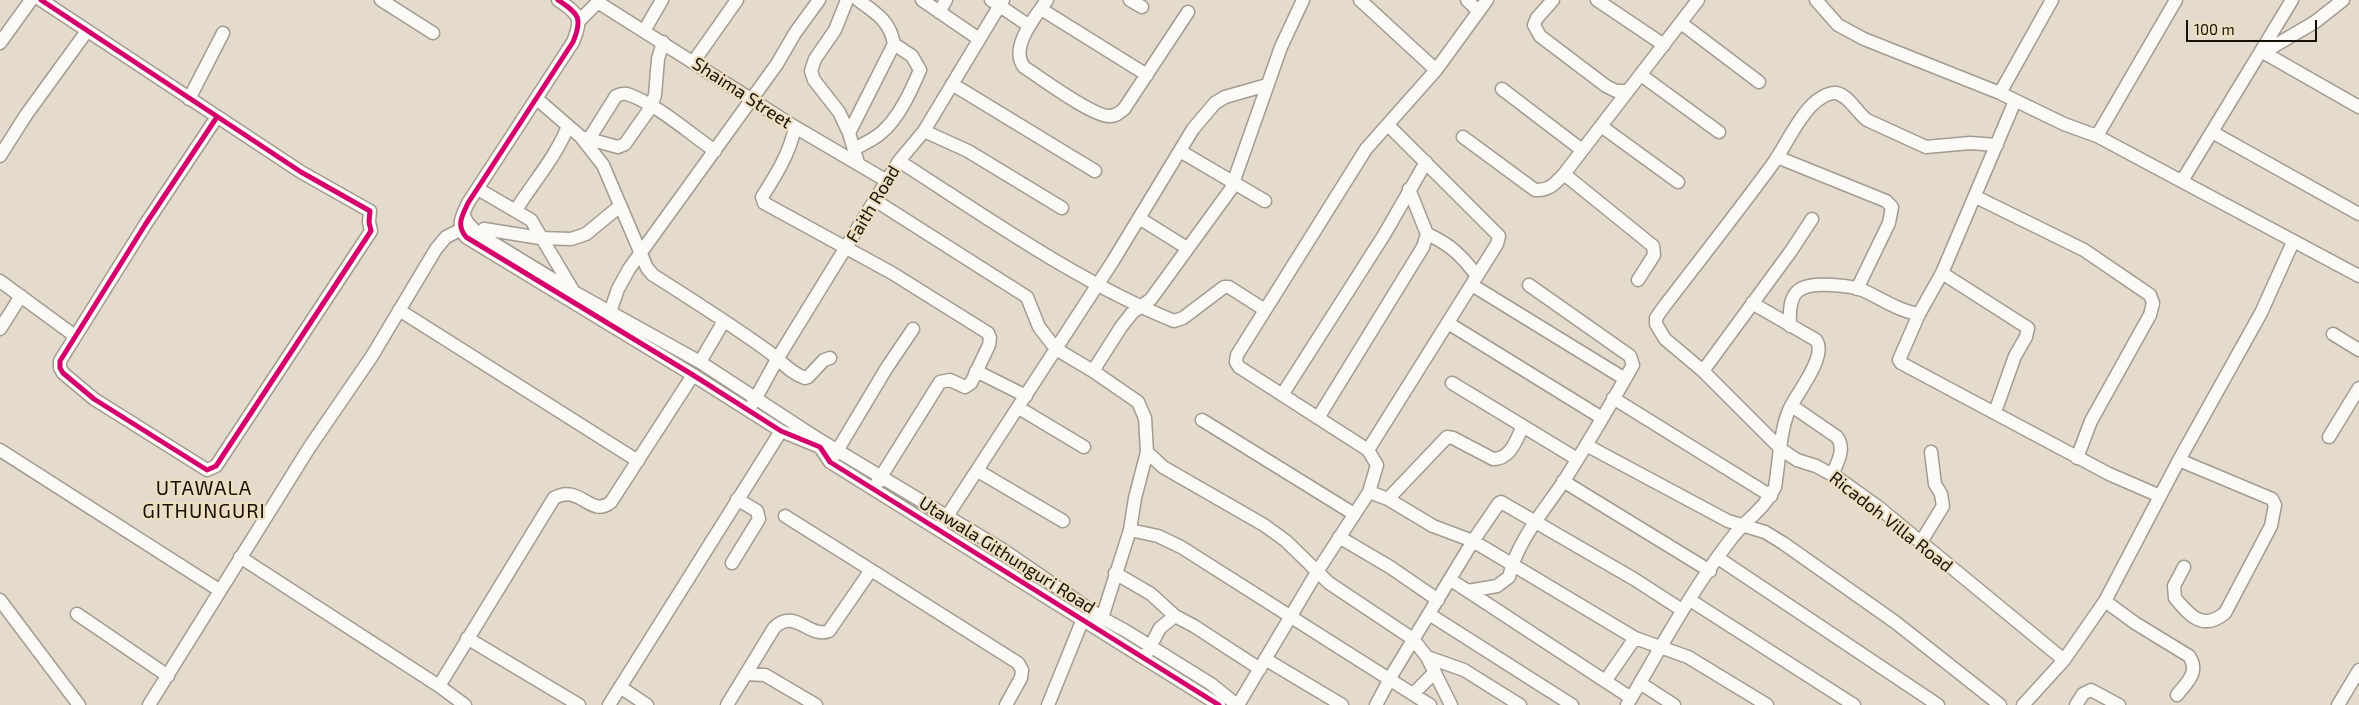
<!DOCTYPE html>
<html>
<head>
<meta charset="utf-8">
<style>
	body { margin:0 }
	#map { position:relative; width:2359px; height:705px; overflow:hidden; background:#e4dbcc; font-family:"Exo 2",sans-serif }
	canvas { display:block }
	.scale { position:absolute; left:2186px; top:20px; width:131px; height:22px; box-sizing:border-box; border:2px solid #171208; border-top:0; padding-left:6px; font-size:15px; line-height:18px; white-space:nowrap; color:#171208; -webkit-text-stroke:4px #eedec2; paint-order:stroke }
</style>
</head>
<body>
<div id="map">
<canvas width="2359" height="705"></canvas>
<div class="scale">100 m</div>
</div>
<script>
const c = document.querySelector('canvas').getContext('2d');
c.lineJoin = 'round';
function strokePath(path, color, width, dash) { c.strokeStyle = color; c.lineWidth = width; c.lineCap = dash ? 'butt' : 'round'; c.setLineDash(dash || []); c.stroke(path); }
function drawText(font, color, halo, rows, align = 'center') {
  c.font = font + ' "Exo 2",sans-serif'; c.lineWidth = 4.5; c.setLineDash([]); c.textBaseline = 'middle'; c.strokeStyle = halo; c.fillStyle = color; for (const [text, x, y, turn = 0] of rows) {
    c.save(); c.translate(x, y); c.rotate((+turn || 0) * Math.PI / 180); c.textAlign = isNaN(turn) ? turn : align; if (halo) c.strokeText(text, 0, 0); c.fillText(text, 0, 0); c.restore();
  }
}
const minor = new Path2D(`
	M41,0L301,172L370,211L369,222L371,231L216,466L207,470L94,399L63,373L60,368V361L145,225L217,117
	M381,0L433,33
	M558,0C579,14 583,18 573,42L468,203C462,216 456,225 466,237L693,375L781,431L820,447L830,462L1219,705
	M847,0L835,30L815,59L811,71L814,80L839,112L849,133L858,163
	M922,0L979,39
	M991,0L1028,25
	M1047,0C1035,17 1009,48 1024,67C1041,78 1093,117 1110,116C1116,116 1119,113 1124,109L1188,12
	M1130,0L1142,7
	M1360,0L1436,70
	M1467,0L1478,11
	M1553,0L1537,18L1534,25L1540,36L1606,86L1616,91H1628
	M1597,0L1664,45
	M1816,0L1838,25L1864,39L2000,93L2064,124L2097,136L2359,276
	M599,3L795,127L887,181
	M1041,9L1147,75
	M939,12L946,0
	M579,21L600,0
	M1681,23L1759,82
	M644,31L662,0
	M0,43L31,0
	M2261,51L2359,107
	M2264,52L2315,22L2343,0
	M694,61L737,0
	M1641,75L1719,132
	M952,84L1095,171
	M1502,89L1582,150
	M2000,93L2052,0
	M189,99L223,33
	M537,99L581,137L603,165L647,268L653,275C691,299 729,323 765,349C779,358 788,372 805,378L808,377L824,360L830,358
	M2015,101L1942,273L1919,314L1899,360L1901,363L2109,474L2160,496
	M1601,126L1678,182
	M795,127C790,153 776,175 762,197L764,203L892,273L988,333L990,338L989,345L971,383L965,387L950,380L940,382L877,483
	M924,131L968,151L1062,208
	M2212,132L2359,214
	M849,133L894,44C890,21 876,13 858,0
	M2097,136L2176,0
	M581,137L618,147L625,144L651,107L655,95L658,59L663,42
	M1463,137L1535,190C1549,191 1555,184 1564,174L1698,0
	M589,139L616,96C620,94 623,93 627,94C657,104 689,133 715,151
	M1997,145L1970,143L1926,147L1867,120C1857,113 1849,95 1836,93C1828,92 1817,100 1812,105C1795,122 1786,146 1772,165C1736,214 1699,261 1663,308L1656,318V324L1665,339L1703,371L1782,450L1797,460L1816,466L1838,478L1877,506L2064,660
	M854,149C863,144 873,140 881,133C899,118 911,91 920,70L912,56L894,44
	M1180,151L1265,201
	M0,156L26,115L87,31
	M1777,157L1886,201L1892,207L1889,223L1857,289
	M899,161C988,218 1076,281 1174,321L1183,318L1224,287H1229L1265,310
	M1564,174L1653,246L1654,255L1638,280
	M2182,181L2292,0
	M478,189L531,220L574,292L700,362L818,439L1003,550L1102,618L1126,631L1211,684L1237,705
	M1409,189L1427,234C1450,244 1462,256 1477,276
	M1976,197L2084,250L2150,295L2153,303L2150,315L2091,421L2077,458
	M876,201L1027,297L1039,327L1056,349L1093,371L1138,402L1145,418L1147,452L1163,467L1264,525L1286,541L1329,583L1413,639L1427,657L1451,705
	M516,210C534,181 556,157 568,126
	M463,214L467,222L477,233L572,291
	M1139,218L1187,248
	M471,240L484,229L540,238L571,239L586,234L620,206
	M1942,273L2028,328L2026,337L2015,356L1995,412
	M0,281L75,336
	M1472,285L1625,379
	M399,310L638,461
	M610,312L618,289L629,269L777,64L795,33L819,0
	M1448,323L1602,418
	M1790,326C1788,291 1797,283 1832,285C1842,286 1853,286 1862,290C1881,298 1898,311 1919,314
	M0,329L21,296
	M2333,334L2359,350
	M700,362L724,321
	M976,371L1026,396
	M1093,371L1121,327L1132,313L1151,299L1231,189L1281,47L1303,0
	M1703,371L1791,251L1812,219
	M1452,383L1577,459
	M1282,395L1384,235L1426,162
	M1613,398L1771,496
	M753,403L779,356L899,161L924,131L1003,0
	M1792,406L1837,437C1846,449 1837,463 1832,475
	M1019,408L1084,447
	M1318,418L1423,247L1427,234
	M1202,420L1354,514
	M2329,437L2359,388
	M1586,445L1728,521L1765,532L1783,543L1895,622L2000,705
	M0,450L219,590
	M1368,450L1497,244L1499,236L1388,125
	M834,456L886,369L913,329
	M2179,460L2272,499L2275,505L2271,526L2225,613C2203,631 2190,616 2175,598L2174,586L2184,567
	M978,471L1063,521
	M1563,481L1710,571
	M1369,492L1388,499L1433,526L1473,541L1635,638L1688,657L1767,705
	M1388,499L1447,437L1453,438L1493,459C1511,459 1516,440 1523,426
	M942,524L1113,261L1193,129L1215,103L1225,97L1267,85
	M1130,530L1158,536L1181,547L1430,705
	M1339,537L1390,567L1438,600
	M1921,542L1943,506L1941,494L1935,484L1931,452
	M240,557L439,686L554,498C580,483 591,519 611,502L693,375
	M1718,558L1938,705
	M732,563L759,519L757,511L737,499
	M871,570L1018,663L1022,670L1021,678L1006,705
	M1115,573L1151,594L1175,616
	M1451,580L1631,698
	M1468,591L1497,586L1509,577C1517,541 1544,511 1564,481C1588,443 1611,404 1633,365L1630,356L1529,285
	M0,600L79,705
	M1690,600L1854,705
	M2105,601L2135,623L2189,656C2200,672 2187,682 2177,695
	M77,614L168,676
	M1429,614L1572,705
	M1102,618L1130,530L1135,498L1147,452
	M467,638L579,705
	M1147,653L1160,628L1175,616L1194,626L1260,669
	M1427,657L1464,670L1520,705
	M1265,659L1342,705
	M746,674L765,675L816,705
	M1606,680L1635,638
	M1640,683L1674,705
	M439,686L465,705
	M620,687L647,705
	M1413,694L1435,672
	M149,705L309,448L372,356L436,249L446,237L460,230
	M609,705L781,431
	M727,705L774,628C795,607 809,639 829,631L871,570L785,516
	M1048,705L1083,619
	M1238,705L1317,572L1369,492L1377,465L1368,450L1239,367L1236,362L1237,355L1366,149L1436,70L1487,0
	M1376,705L1393,673L1473,541L1499,503L1501,502L1634,579L1682,610
	M1627,705C1660,649 1691,591 1731,539C1745,520 1765,509 1775,487C1779,463 1780,431 1789,410C1796,394 1828,356 1816,340L1752,303
	M2023,705L2064,660L2105,601L2179,460L2261,313L2293,242
	M2076,705L2083,694L2091,690L2119,705
	M2338,705L2359,670`);
const cycleway = new Path2D(`
	M41,0L301,172L370,211L369,222L371,231L216,466L207,470L94,399L63,373L60,368V361L145,225L217,117
	M558,0C579,14 583,18 573,42L468,203C462,216 456,225 466,237L693,375L781,431L820,447L830,462L1219,705`);
const streetNames = [
	["Shaima Street",742,93,33],
	["Faith Road",873,204,-59],
	["Ricadoh Villa Road",1891,522,38],
	["Utawala Githunguri Road",1007,555,32]
];
const quarterNames = [
	["UTAWALA",204,488],
	["GITHUNGURI",204,511]
];
strokePath(minor, '#a29b90', 15);
strokePath(minor, '#fbfaf7', 12);
strokePath(cycleway, '#d6006c', 5);
drawText('18px', '#171208', '#eedec2', streetNames);
c.letterSpacing = '1px';
drawText('20px', '#171208', '#eedec2', quarterNames);
c.letterSpacing = '0px';
</script>
</body>
</html>
